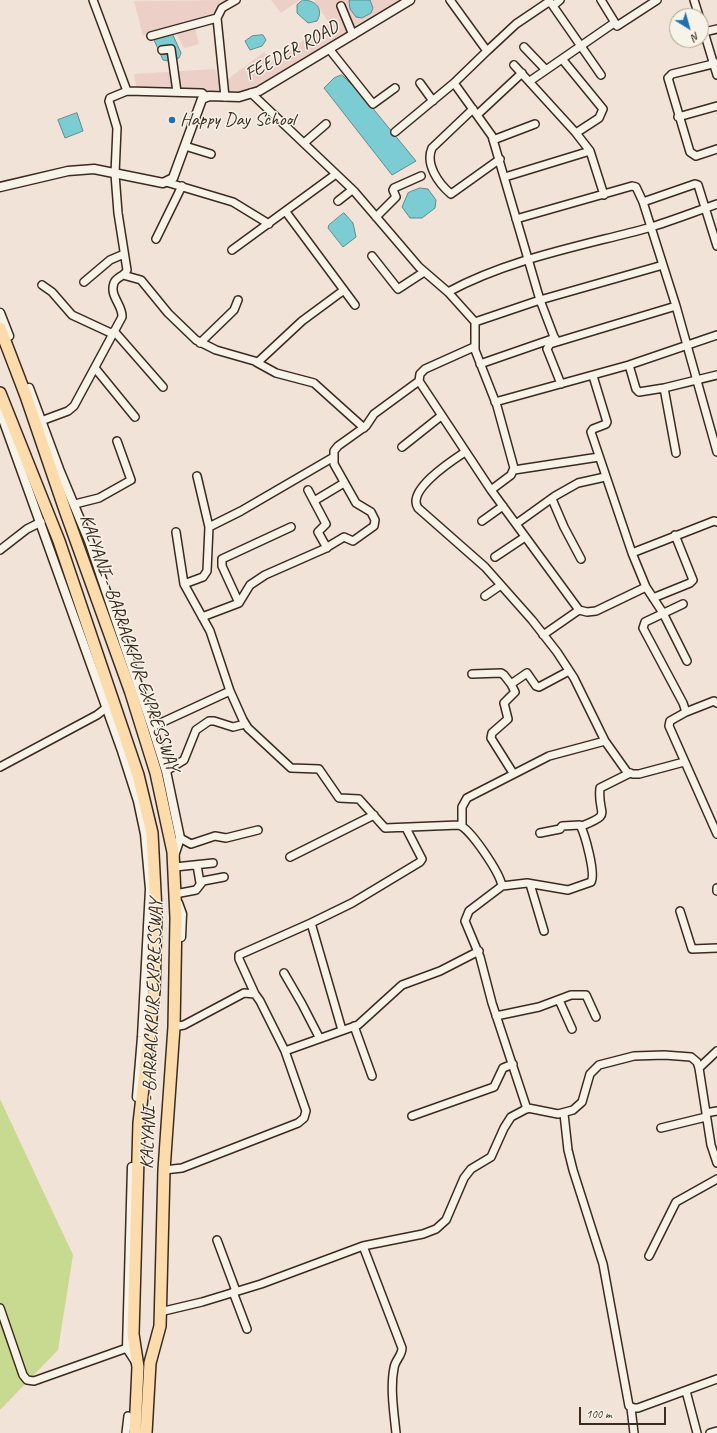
<!DOCTYPE html>
<html>
<head>
<meta charset="utf-8">
<style>
	body { margin:0 }
	#map { position:relative; width:717px; height:1433px; overflow:hidden; background:#f2e3d9; font-family:Caveat,sans-serif }
	canvas { display:block }
	.north { position:absolute; left:669px; top:8px; width:40px; height:40px; box-sizing:border-box; background:#f7f3e8; border:1px solid #aca397; border-radius:50%; rotate:143deg; font-size:11px; font-weight:700; line-height:16px; text-align:center; color:#3b2a1e }
	.north::after { content:''; display:block; margin:auto; width:14px; height:18px; background:#1f6fb2; clip-path:polygon(50% 0,100% 100%,50% 72%,0 100%) }
	.scale { position:absolute; left:579px; top:1407px; width:87px; height:18px; box-sizing:border-box; border:2px solid #3b2a1e; border-top:0; padding-left:5px; font-size:12px; line-height:14px; white-space:nowrap; color:#3b2a1e; -webkit-text-stroke:3px #f7f3e8; paint-order:stroke }
</style>
</head>
<body>
<div id="map">
<canvas width="717" height="1433"></canvas>
<div class="north">N</div>
<div class="scale">100 m</div>
</div>
<script>
const c = document.querySelector('canvas').getContext('2d');
c.lineJoin = 'round';
function paint(path, color) { c.fillStyle = color; c.fill(path, 'evenodd'); }
function strokePath(path, color, width, dash) { c.strokeStyle = color; c.lineWidth = width; c.lineCap = dash ? 'butt' : 'round'; c.setLineDash(dash || []); c.stroke(path); }
function drawText(font, color, halo, rows, align = 'center') {
  c.font = font + ' Caveat,sans-serif'; c.lineWidth = 3; c.setLineDash([]); c.textBaseline = 'middle'; c.strokeStyle = halo; c.fillStyle = color; for (const [text, x, y, turn = 0] of rows) {
    c.save(); c.translate(x, y); c.rotate((+turn || 0) * Math.PI / 180); c.textAlign = isNaN(turn) ? turn : align; if (halo) c.strokeText(text, 0, 0); c.fillText(text, 0, 0); c.restore();
  }
}
const built = new Path2D(`
	M228,0L221,4L213,15L194,22L199,44L184,48L173,28L143,36L134,1Z
	M271,0H300L281,13Z
	M314,0H406L257,89L239,95L136,87L134,74L215,69L218,78L228,79L264,52L273,61L329,23Z`);
const green = new Path2D(`
	M0,1099L73,1255L58,1350L0,1410Z`);
const water = new Path2D(`
	M303,0C316,0 324,9 317,21L308,23L297,13V5Z
	M351,0H370L373,8L371,13L362,18L356,17L350,9L349,1Z
	M168,33H172L181,53L179,58L169,61L163,60L154,40Z
	M263,35L266,40L262,46L250,50L245,41L252,36Z
	M342,75L361,94L416,161L392,175L324,88L334,78Z
	M77,113L83,131L65,138L58,120Z
	M420,188L428,189L436,200L435,208L422,218H410L402,207L408,193Z
	M344,213L353,223L356,237L343,247L328,228L329,225Z`);
const minor = new Path2D(`
	M93,0L127,91L202,93L207,97
	M601,0L617,26L657,0
	M694,0L699,16
	M554,5L560,0
	M341,6L353,35
	M701,22L717,75
	M704,32L717,29
	M151,36L217,18
	M524,47L546,70
	M162,50L171,49L177,92
	M330,50L373,104L395,88
	M487,51L516,24L547,3H551L601,75
	M562,59L603,109L599,118L576,133
	M717,63L672,74L668,78L690,152L696,156L717,149
	M514,65L576,133L590,151L604,195
	M530,81L614,23
	M420,83L433,101
	M454,83L492,136L540,300L556,342
	M251,93L354,191L419,267L448,292L475,322L540,300L663,265
	M225,97L217,18L222,8L236,0
	M473,109L432,148C425,164 438,183 451,194L500,159
	M477,115L522,73
	M678,117L717,106
	M395,132L454,83L487,51L450,0
	M493,140L535,124
	M304,143L326,124
	M185,146L211,154
	M505,177L590,151
	M166,182L233,202L269,224
	M338,201L352,190
	M643,202L695,184L698,185L717,246
	M286,212L355,305
	M376,217L396,197L393,190L394,188L421,176
	M516,219L632,186L636,187L643,202L676,306
	M156,239L182,186
	M232,250L336,174
	M372,256L398,289L424,272
	M123,275L141,280L168,313L196,340L216,350L258,362L302,321L344,290
	M84,282L110,260L124,254
	M42,285L52,292L72,315L113,334
	M448,292C509,259 581,246 648,228C671,221 694,212 717,204
	M475,322V350L497,406L514,468L511,475L491,490
	M114,331L163,387
	M200,343L234,310L238,300
	M474,347L425,369L420,374L419,381L491,490L579,610L587,612L596,611L646,587
	M256,362L276,373L314,383L364,428
	M480,364L555,338
	M629,365L636,389L639,392L664,388L717,375
	M95,368L135,417
	M593,376L607,422L606,424L593,429L591,432L632,553L646,587L663,613L687,661
	M561,384L547,349L550,344L676,306L717,452
	M664,388L676,453
	M495,402L629,365L717,335
	M41,421L68,411L74,406L122,317C123,305 109,296 114,283C116,277 125,276 127,270L118,213L115,174L117,128L109,101L110,98L127,91
	M402,447L441,416
	M465,452C453,460 406,490 418,508L485,567L532,620L557,652L574,678L605,741L627,772L633,774H639L684,762
	M514,470L599,457
	M308,490L326,524L318,532L327,548
	M552,499L564,527L581,559
	M314,501L344,483
	M75,504L99,498L131,480L117,441
	M482,521L503,506
	M516,524L555,496L578,483L605,477
	M209,527L241,511L332,458
	M176,532L184,584L210,631L230,691L243,720L248,728L291,768L319,769L339,798L359,799L385,828L459,825C470,828 500,873 502,886L469,911L465,921L480,957L492,1003L527,1109
	M0,550L27,529L41,522
	M632,553L714,521L717,522
	M495,557L525,537
	M184,584L203,577L207,571L209,527L197,476
	M485,596L501,585
	M653,598L690,583L693,580L675,535
	M239,603L222,566V559L291,527
	M683,604L645,622L643,628L683,703L686,712L670,721L669,726L717,834
	M202,617L239,603L250,585L265,575L324,549L344,537L353,541L374,526L375,520L371,512L356,503L334,464V451L338,446L366,426L374,414L419,381
	M543,635L579,610
	M472,674L501,673L504,675L511,684
	M686,712L714,701L717,703
	M152,727L230,691
	M0,767L97,715L106,708
	M166,771L184,760L196,730L209,721H214L233,727L245,724
	M513,773L491,738L492,733L508,719L504,703L515,692L511,684L527,673L536,686L539,687L569,671
	M462,826V807L467,798L549,756L605,741
	M582,826C614,813 597,816 600,788L630,773
	M180,838L191,844L215,836L226,838L258,830
	M290,857L374,815
	M197,865L200,883
	M175,867L213,863
	M530,884L544,931
	M502,886L527,883L568,890L591,882C596,874 585,834 580,825L562,826L560,829L540,833
	M717,888V891
	M175,894L196,890L203,881L224,877
	M680,911L692,949L717,948
	M284,973L302,1004L319,1037
	M255,994L239,959V955L311,923
	M559,1000L572,1029
	M496,1016L539,1007L571,995H586L596,1017
	M354,1026L372,1076
	M342,1030L311,923L352,903L420,862L422,859L406,828
	M285,1051L358,1025L402,985L440,971L479,951
	M699,1068L717,1051
	M706,1113L717,1111
	M564,1114L568,1150L573,1170L603,1264L629,1406L634,1408H638L717,1379
	M412,1116L494,1087L503,1068L513,1064
	M661,1128L706,1117
	M164,1170L182,1168L298,1123L304,1118L306,1111L285,1051L260,1001L255,994L244,993L184,1025L174,1027
	M217,1240L236,1291
	M363,1246L402,1348C402,1356 395,1360 394,1368C390,1388 394,1413 396,1433
	M649,1256L676,1202L717,1179
	M233,1292L247,1329
	M0,1308L23,1375L27,1380L34,1381L127,1348
	M164,1311L202,1302L261,1284L363,1246L423,1234L436,1229L446,1220L464,1178L471,1169L491,1157L504,1128L511,1117L528,1108L558,1114L573,1110L582,1102L590,1074L599,1065L634,1056L664,1055L691,1057L697,1062L699,1068L711,1145L717,1163
	M686,1391L697,1433
	M631,1408L634,1433
	M126,1433L128,1416
	M710,1433L717,1431`);
const tertiary = new Path2D(`
	M0,187L68,171L94,169L163,183L173,178L202,99L209,96L239,97L259,91L410,0
	M0,313L9,336
	M29,388L59,469L89,541L152,727L166,771L180,838L174,856
	M0,411L122,751L138,801L145,834L150,889L142,1037L137,1097
	M178,903L182,914L181,937
	M132,1167L127,1348L136,1362`);
const trunk = new Path2D(`
	M0,328L26,396L65,510L131,693L156,773L173,852L176,918L174,1027L164,1170L160,1326L150,1363L146,1433
	M0,393L59,541L138,775L152,833L156,912L154,991L139,1123L133,1334L138,1367L135,1433`);
const markers = [
	[172,120,4,"#1f6fb2"]
];
const streetNames = [
	["FEEDER ROAD",292,51,-29],
	["KALYANI - BARRACKPUR EXPRESSWAY",129,643,71],
	["KALYANI - BARRACKPUR EXPRESSWAY",152,1034,-88]
];
const poiNames = [
	["Happy Day School",180,120]
];
paint(built, '#ecd0c7');
paint(green, '#c8da8f');
paint(water, '#7bccd3');
strokePath(water, '#618b8b', 1);
strokePath(minor, '#3b2a1e', 10);
strokePath(tertiary, '#3b2a1e', 11);
strokePath(trunk, '#3b2a1e', 14);
strokePath(minor, '#f7f3e8', 7);
strokePath(tertiary, '#f7f3e8', 8);
strokePath(trunk, '#fcdcac', 11);
for (const [x, y, r, color] of markers) { const dot = new Path2D(); dot.arc(x, y, r, 0, 2 * Math.PI); c.fillStyle = color; c.fill(dot); strokePath(dot, '#f7f3e8', 1.5); }
drawText('19px', '#3b2a1e', '#f7f3e8', streetNames);
drawText('19px', '#3b2a1e', '#f7f3e8', poiNames, 'left');
</script>
</body>
</html>
